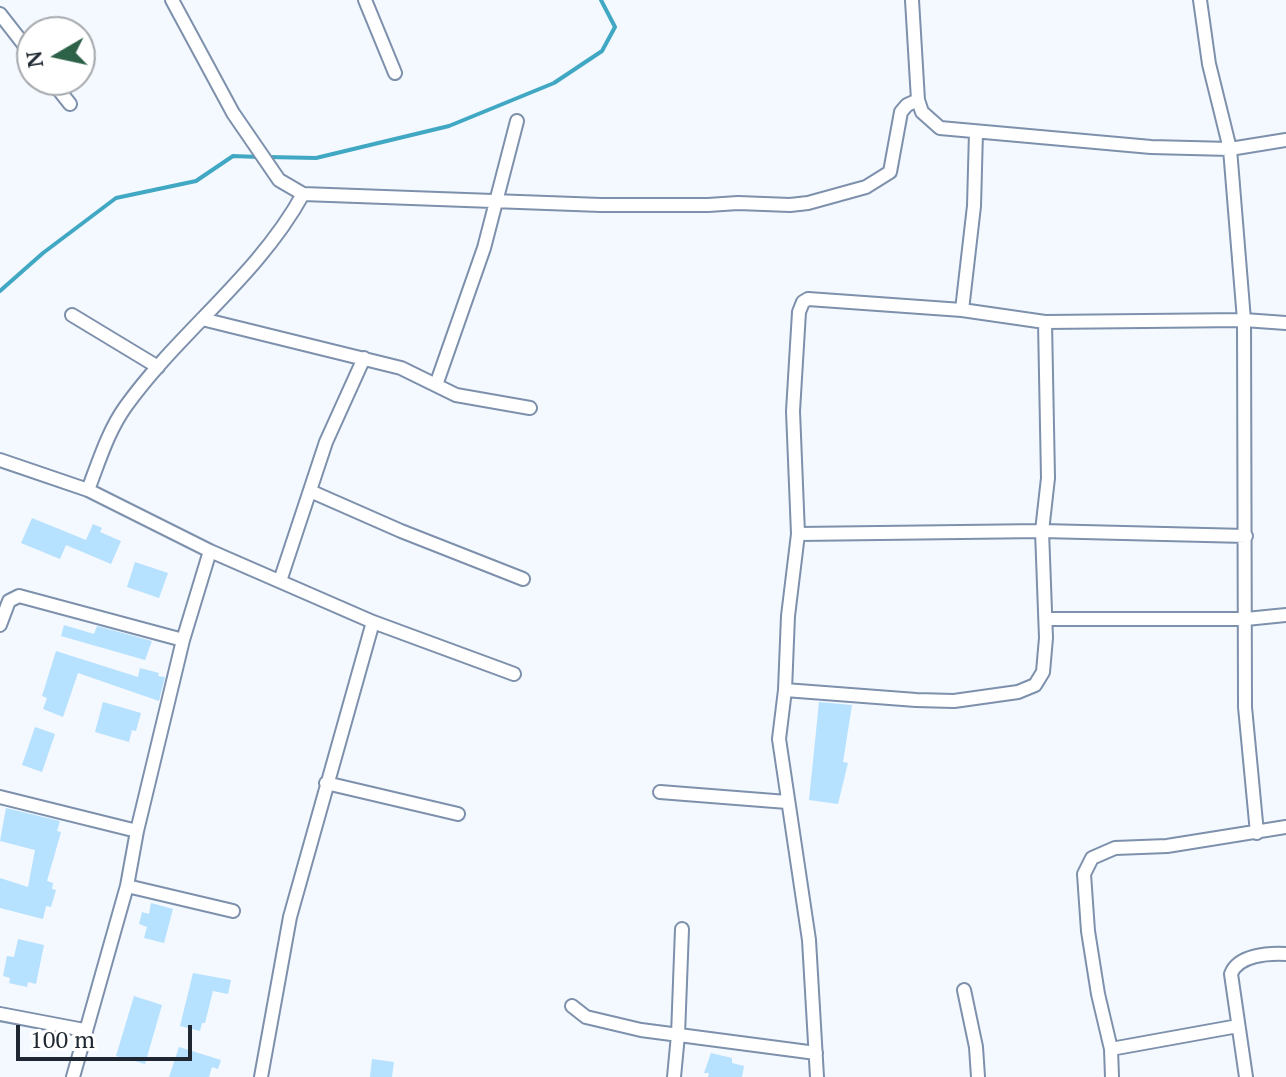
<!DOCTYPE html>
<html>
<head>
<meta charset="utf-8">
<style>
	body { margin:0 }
	#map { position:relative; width:1286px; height:1077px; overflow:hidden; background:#f4f8ff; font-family:"PT Serif",serif }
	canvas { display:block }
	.north { position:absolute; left:16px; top:16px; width:80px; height:80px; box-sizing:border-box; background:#fff; border:2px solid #a5a9ad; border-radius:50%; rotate:261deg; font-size:22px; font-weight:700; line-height:32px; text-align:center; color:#1f2732 }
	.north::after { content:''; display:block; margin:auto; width:28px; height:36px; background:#2d6248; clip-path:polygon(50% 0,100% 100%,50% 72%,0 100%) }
	.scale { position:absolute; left:16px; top:1025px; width:176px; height:36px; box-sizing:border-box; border:4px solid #1f2732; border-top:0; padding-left:10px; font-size:24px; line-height:28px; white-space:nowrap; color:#1f2732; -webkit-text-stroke:6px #fff; paint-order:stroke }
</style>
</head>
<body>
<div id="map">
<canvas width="1286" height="1077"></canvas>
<div class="north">N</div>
<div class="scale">100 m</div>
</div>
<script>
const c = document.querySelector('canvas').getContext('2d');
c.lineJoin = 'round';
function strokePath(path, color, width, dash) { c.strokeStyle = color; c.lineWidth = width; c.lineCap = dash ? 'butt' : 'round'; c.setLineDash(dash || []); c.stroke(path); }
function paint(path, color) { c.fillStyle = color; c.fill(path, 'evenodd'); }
const stream = new Path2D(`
	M268,157L316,158L449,126L554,83L602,51L615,27L601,0
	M0,291L43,253L116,198L196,181L233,156L259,157`);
const building = new Path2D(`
	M32,518L86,540L93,524L102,528L100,532L121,541L111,564L66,545L60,559L21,543Z
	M135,562L168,573L159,598L127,587Z
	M64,625L94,634L97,626L152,641L145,660L61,636Z
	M56,651L138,677L140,668L159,673L158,676L165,677L159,701L78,673L63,717L43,709L47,698L42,696Z
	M103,702L141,713L136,731L132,730L129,742L95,732Z
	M819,702L852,705L843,762L848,763L838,804L809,800Z
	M35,727L55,734L42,772L22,765Z
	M6,808L60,821L57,831L61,832L47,881L53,883L52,889L56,890L51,907L46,906L43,919L0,908V878L28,887L35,850L0,841Z
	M151,903L173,909L164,943L144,938L147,927L139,924L142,912L149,914Z
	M18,939L44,945L36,984L28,982L27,987L9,983L10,978L3,976L7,956L14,957Z
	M193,973L231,980L228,994L213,991L205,1023H202L200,1031L180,1026Z
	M134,996L162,1005L145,1064L116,1056Z
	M179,1047L221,1060L218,1069L212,1067L209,1077H169Z
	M711,1053L732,1058V1063L744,1066L742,1077H708L709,1073H704Z
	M372,1059L394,1062L392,1077H370Z`);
const minor = new Path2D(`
	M172,0L233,113L279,180L303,194
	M365,0L395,73
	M912,0L918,100L922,112L940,128L1151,147L1230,149L1286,140
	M1200,0L1209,64L1230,149L1244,320L1245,707L1257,833
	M0,14L32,55
	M51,80L70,104
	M962,310L974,206L976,132
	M72,315L158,367
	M202,319L401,368L456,395L530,408
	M436,385L484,248L517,121
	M0,460L88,490L210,551L373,622L514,674
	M88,490C99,461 108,431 126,406C180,331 258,276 303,194L601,205H708L738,203L790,205L808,203L866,187L890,172L901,112L907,105L918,100
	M310,491L401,531L523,579
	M798,534L1042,531L1246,536
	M280,581L326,442L364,358
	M1046,619H1246L1286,615
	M0,625L9,601L19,596L183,640
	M785,690L916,700L954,701L1018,692L1035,685L1043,672L1046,638L1042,531L1048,478L1045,322
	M326,783L458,814
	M660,792L787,802
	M0,797L137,831
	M127,886L233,911
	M964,990L976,1047L978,1077
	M572,1006L586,1017L641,1030L816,1053
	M0,1014L84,1030
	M1111,1049L1238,1026
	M73,1077L127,886L137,831L183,640L210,551
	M261,1077L290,917L373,622
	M674,1077L678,1035L682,929
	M817,1077L809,940L779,739L785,690L788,616L798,534L793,411L799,312L803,302L808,299L962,310L1045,322L1244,320L1286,323
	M1112,1077L1111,1049L1098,994L1088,931L1084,874L1092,858L1115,848L1167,846L1286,827
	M1246,1077L1231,974C1238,955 1268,953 1286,954`);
strokePath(stream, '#41a8c4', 4);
paint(building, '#b6e1ff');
strokePath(minor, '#7d90ac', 16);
strokePath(minor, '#fff', 12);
</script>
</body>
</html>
